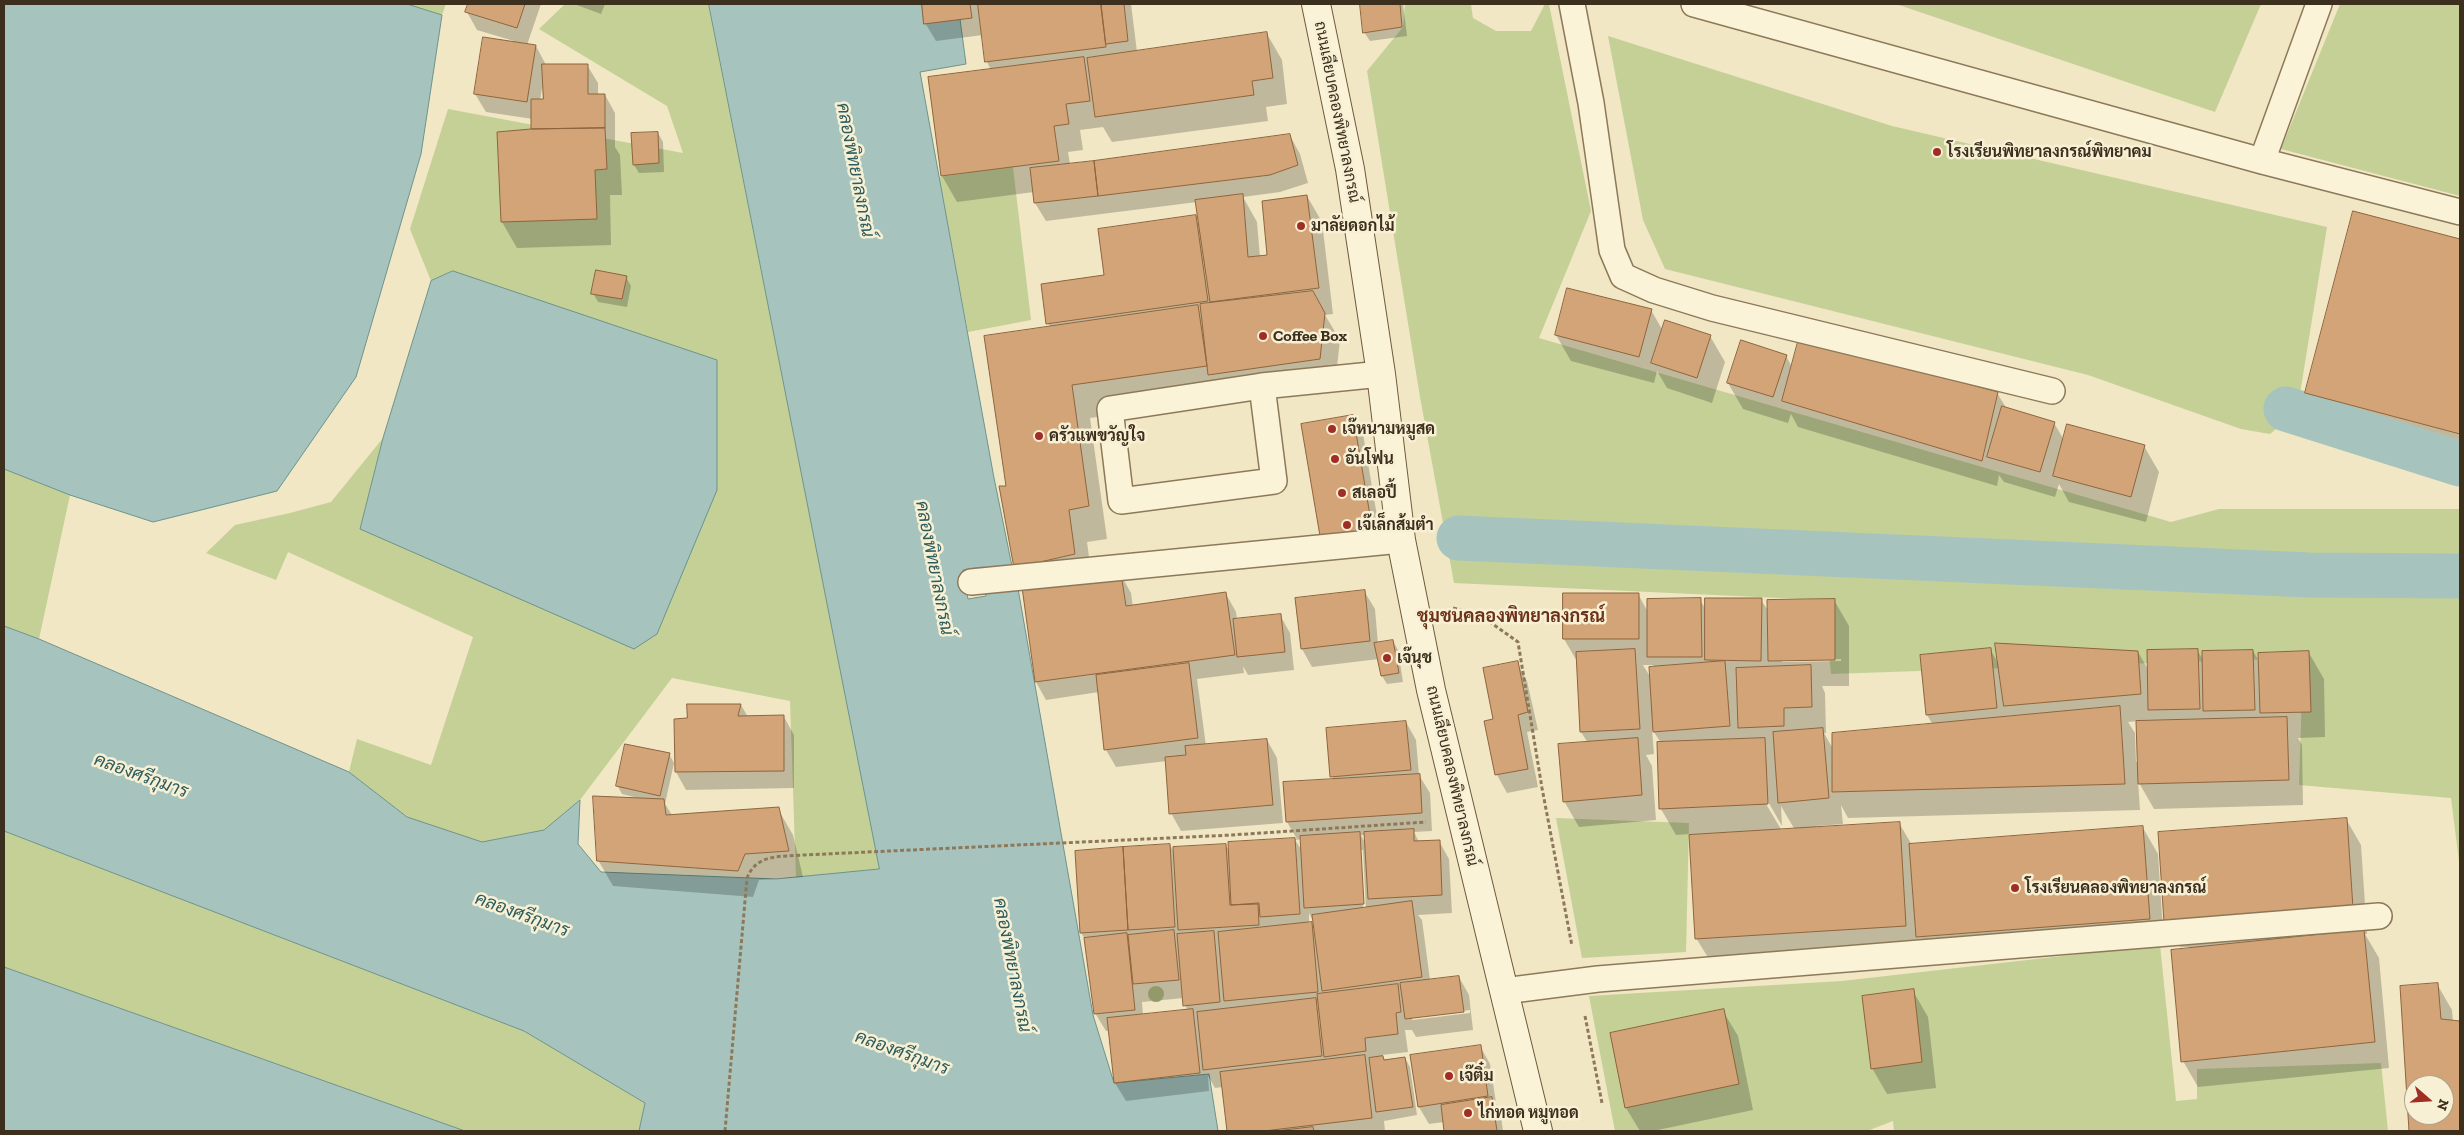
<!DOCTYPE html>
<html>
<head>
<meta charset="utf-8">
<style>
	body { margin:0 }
	#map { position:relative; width:2464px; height:1135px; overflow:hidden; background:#f1e7c4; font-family:"Zilla Slab",serif }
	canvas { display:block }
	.frame { position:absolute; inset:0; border:5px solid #3c2f1e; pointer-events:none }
	.north { position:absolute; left:2404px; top:1075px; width:50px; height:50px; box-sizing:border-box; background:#f8f0d4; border:1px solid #ada38b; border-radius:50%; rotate:109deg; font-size:14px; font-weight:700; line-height:20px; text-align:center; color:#3c2f1e }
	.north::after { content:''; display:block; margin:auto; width:18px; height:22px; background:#a02e25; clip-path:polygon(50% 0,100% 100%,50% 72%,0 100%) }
</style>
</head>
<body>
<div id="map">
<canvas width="2464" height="1135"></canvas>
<div class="frame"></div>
<div class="north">N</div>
</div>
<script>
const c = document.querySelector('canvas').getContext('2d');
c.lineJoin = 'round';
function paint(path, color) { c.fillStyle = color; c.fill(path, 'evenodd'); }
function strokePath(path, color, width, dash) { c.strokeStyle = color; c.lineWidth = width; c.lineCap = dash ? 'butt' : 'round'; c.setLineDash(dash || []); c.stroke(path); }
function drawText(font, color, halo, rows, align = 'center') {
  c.font = font + ' "Zilla Slab",Sarabun,serif'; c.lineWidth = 5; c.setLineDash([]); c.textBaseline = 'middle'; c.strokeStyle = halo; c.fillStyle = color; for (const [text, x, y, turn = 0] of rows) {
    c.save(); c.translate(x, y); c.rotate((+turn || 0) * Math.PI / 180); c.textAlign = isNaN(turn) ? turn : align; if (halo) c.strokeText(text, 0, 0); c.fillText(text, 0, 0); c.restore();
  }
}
const green = new Path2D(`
	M407,4H446L442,15Z
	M565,4H709L879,869L796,878L790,701L672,678L580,800L544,830L482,842L407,817L349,772L357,739L431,765L473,637L288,552L276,580L206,553L235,525L290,513L331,502L383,438L360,529L453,271L431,281L410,229L448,109L683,153L667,106L539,29Z
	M1405,4H1471L1473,18L1496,31H1531L1545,4H1549L1591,211L1539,338L2171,522L2219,509H2460V869L2451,798L2299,785L2303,658L1831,674L1823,600L1454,583L1420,397L1367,71L1403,27Z
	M1896,4H2261L2215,112Z
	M2340,4H2460V196L2281,149Z
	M1608,36L1892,126L2327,227L2297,412L2270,434L2241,429L2088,375L1665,269L1643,220Z
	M1013,167L1031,320L968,332L939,177Z
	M4,469L70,495L39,639L4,626Z
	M1556,818L1689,823L1686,952L1582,958Z
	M4,831L524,1031L645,1103L639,1131H465L4,967Z
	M2160,945L2176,1101L2197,1099V1069L2381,1063L2388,1131H1894L1893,1121L1867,1131H1615L1589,996L1842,981Z`);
const water = new Path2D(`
	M4,4H407L442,15L421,154L356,377L277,491L153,522L70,495L4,469Z
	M709,4H922L924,23L960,19L966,64L920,72L994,478L1013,571L985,576L983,567L963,570L968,599L986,596L985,589L1017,583L1093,1015L1114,1083L1209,1074L1218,1131H639L645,1103L524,1031L4,831V626L39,639L349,772L407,817L482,842L544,830L580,800L578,844L601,872L776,879L879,869Z
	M453,271L717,360V490L657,634L634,649L360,529L383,438L431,281Z
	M2300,395L2460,447V484L2338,448L2279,427L2297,413Z
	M4,967L465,1131H4Z`);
const shadow = new Path2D(`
	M469,4H541L527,45L536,46L546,65H587L598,83V95H605L615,113V147L620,155L622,195H610L611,245L517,248L502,222L533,130V119L486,112L475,94L514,41L477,30L467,12ZM543,83L545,100H540Z
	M574,4H605L601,14Z
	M923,4H1131L1137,52L1267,34L1282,60L1287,104L1266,107L1268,121L1112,142L1103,127L1080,130L1083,150L1068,152L1070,164L1290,136L1300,154L1308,183L1280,192L1243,197L1257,222L1260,257L1268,256L1307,196L1322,222L1333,314L1325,315L1340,340L1335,385L1090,418L1107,539L1087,542L1092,579L1121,575L1131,593L1133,607L1226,594L1236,612L1237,620L1280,615L1290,633L1294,670L1248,675L1243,666L1244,673L1197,679L1206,746L1267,740L1277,758L1283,823L1181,831L1171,813L1167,761L1116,767L1106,750L1099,692L1046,700L1036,682L1007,487L1050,328L1048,323L1106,276L1195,217L1200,225L1197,202L1046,221L1035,203L1034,192L957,202L942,176L930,78L991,70L987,62L983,35L936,41L925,23Z
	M1361,4H1403L1407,36L1370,41L1364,32Z
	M658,133L663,142L664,172L639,173L634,165Z
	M2354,213L2460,240V456L2322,419L2307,393Z
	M626,277L631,286L627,307L598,302L593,293Z
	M1651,310L1663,331L1710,336L1725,362L1712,403L1667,388L1657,371L1654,383L1571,361L1556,335Z
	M1786,356L1792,367L1997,393L2007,409L2054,423L2064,440L2144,446L2159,472L2146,522L2069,502L2059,484L2055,497L2004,482L1999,475L1997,486L1798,427L1791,414L1788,423L1743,409L1728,383Z
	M1352,417L1363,434L1383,551L1333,559L1322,542Z
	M1364,591L1375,609L1378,644L1393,641L1398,650L1403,682L1387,684L1382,676L1379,659L1312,667L1302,649Z
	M1638,594L1648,612L1700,600L1707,611L1761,600L1769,612L1834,600L1849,626V686H1822L1825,693L1826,733H1824L1833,749L1933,725L1927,715L1990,649L2000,666L2138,652L2149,671L2197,650L2204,661L2253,651L2260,663L2309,653L2324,679L2325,737L2298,738L2302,745L2303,805L2154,809L2138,781L2140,810L1848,818L1841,805L1843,824L1816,826L1817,829L1899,823L1912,845L2143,828L2158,854L2164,945L1712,964L1696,938L1690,834L1676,835L1661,809V743L1652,729L1654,754L1646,755L1652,766L1656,820L1579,827L1564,801L1588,743L1581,732L1578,663L1564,639ZM1841,659V661L1782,662V660ZM1643,665H1653L1655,668L1651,678ZM2138,721L2139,762H2136L2135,733L2128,722ZM1766,798L1782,826L1781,806L1795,830L1782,831L1763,799Z
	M1517,663L1527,681L1538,730L1527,732L1538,787L1507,793L1497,775L1486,722L1495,720Z
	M741,705L748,717H784L794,735V788L686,790L676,772V720H688Z
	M1406,722L1416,740L1419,775L1430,793L1432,831L1414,832L1419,842L1439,841L1449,859L1452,913L1418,915L1422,920L1430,980L1459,977L1469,995L1473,1030L1416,1037L1412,1030H1405L1408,1052L1382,1055L1385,1061L1405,1058L1410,1067L1417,1115L1384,1121L1385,1131H1229L1223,1087L1215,1088L1208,1076L1209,1091L1126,1101L1115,1083L1109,1031H1106L1095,1013L1085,939L1081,933L1170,845L1175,854L1226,845L1229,851V843L1297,839L1287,822L1333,781L1327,729ZM1361,835H1366V845ZM1302,839L1303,852L1295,840ZM1360,850H1363L1366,910H1363ZM1309,913L1314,923L1315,932L1309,924ZM1184,998L1187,1010L1143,1015L1142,1002ZM1470,1010V1013L1412,1020V1017Z
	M669,754L674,763L665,804L672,815L778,809L793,835L803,877L759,880L753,897L613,886L598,860L638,798L622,794L617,785Z
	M2346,819L2361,845L2367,934H2365L2379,958L2389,1068L2198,1087L2183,1061L2189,947H2180L2165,921Z
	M2437,984L2452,1010L2453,1022H2460V1131H2411L2401,987ZM2414,1085H2444V1115H2414Z
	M1913,991L1928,1017L1936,1088L1887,1094L1872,1068Z
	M1723,1011L1738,1036L1753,1110L1653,1131H1640L1626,1108L1611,1034Z
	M1480,1046L1490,1064L1497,1109L1501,1117L1503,1131H1446L1444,1122L1429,1124L1419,1107Z`);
const canal = new Path2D(`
	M2286,409L2460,464
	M1459,538L2309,575L2460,576`);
const building = new Path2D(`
	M468,4H525L517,28L465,12Z
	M922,4H970L972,18L924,24Z
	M978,4H1101L1106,47L985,62Z
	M1101,4H1124L1128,41L1106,44Z
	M1360,4H1400L1402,27L1363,33Z
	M1267,32L1273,78L1252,81L1254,95L1095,117L1087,58Z
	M483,37L536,45L527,102L474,94Z
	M1084,57L1090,101L1066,104L1069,124L1054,126L1059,161L941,176L928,77Z
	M542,64H588V94H605V128L531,129V99H543Z
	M605,128L607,169L595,170L597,219L501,222L497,132L531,129Z
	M658,132L659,163L633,165L631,133Z
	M1290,134L1298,165L1270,175L1098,196L1094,161Z
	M1094,161L1098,196L1034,203L1030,168Z
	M1243,194L1248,257L1267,255L1262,201L1307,195L1319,288L1210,302L1195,200Z
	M2353,211L2460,239V434L2305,393Z
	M1196,215L1208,301L1046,324L1041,284L1104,275L1098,229Z
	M596,270L627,276L622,299L591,294Z
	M1567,288L1652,309L1639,357L1555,335Z
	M1313,291L1325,313L1320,359L1208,375L1200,304Z
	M1198,305L1207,366L1072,385L1089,506L1069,510L1075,554L1014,568L999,486H1006L984,336Z
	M1665,320L1711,335L1697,378L1651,363Z
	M1799,338L1998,392L1982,461L1782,401Z
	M1741,340L1787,355L1773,397L1727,383Z
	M2002,406L2055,422L2040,472L1987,457Z
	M1353,415L1373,533L1321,542L1301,424Z
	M2067,424L2145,445L2131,497L2053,476Z
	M1121,574L1126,606L1226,592L1235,655L1035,682L1022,587Z
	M1365,590L1370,641L1301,649L1295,598Z
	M1563,593H1639V639H1563Z
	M1701,598L1702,657H1647V599Z
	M1705,598H1762L1761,661L1705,660Z
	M1835,599V660L1768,661L1767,600Z
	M1281,614L1285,652L1237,657L1233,619Z
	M1393,640L1399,673L1381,676L1374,643Z
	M1995,643L2138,651L2141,694L2004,706Z
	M1991,648L1997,708L1926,715L1920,655Z
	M1635,649L1640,729L1580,732L1576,652Z
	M2198,649L2200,709L2148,710L2147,650Z
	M2253,650L2255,710L2203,711L2202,651Z
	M2309,651L2311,712L2260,713L2258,653Z
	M1518,661L1528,712L1518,715L1528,769L1495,775L1484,721L1493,719L1483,668Z
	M1725,661L1730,726L1653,732L1649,667Z
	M1189,663L1198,738L1104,750L1096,675Z
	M1811,665L1812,707L1784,708V726L1738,728L1736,668Z
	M687,704H741L738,716L784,715V771L675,772L674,719L687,718Z
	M2120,706L2125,784L1832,792V733Z
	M2287,717L2289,780L2138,784L2136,721Z
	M1406,721L1411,770L1330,777L1326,728Z
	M1823,728L1829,798L1778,803L1773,732Z
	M1638,738L1642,795L1563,802L1558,744Z
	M1765,738L1768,804L1659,809L1657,742Z
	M1267,739L1273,805L1169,814L1165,757L1186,755L1185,746Z
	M625,744L670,753L660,796L616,786Z
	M1420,774L1422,813L1286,822L1283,782Z
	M593,796L664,799L666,815L779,807L789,851L745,854L738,871L597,861Z
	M2347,818L2353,908L2164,922L2158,832Z
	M1900,822L1906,926L1695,939L1689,835Z
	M2143,826L2150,919L1916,937L1909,844Z
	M1414,829V841L1440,840L1442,895L1368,899L1364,832Z
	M1360,832L1364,904L1304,908L1300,836Z
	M1295,838L1300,914L1260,917L1259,903L1231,905L1228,842Z
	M1170,844L1175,927L1128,930L1123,847Z
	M1226,844L1230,905L1258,904L1259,925L1178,930L1173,847Z
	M1123,847L1128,930L1080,933L1075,851Z
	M1412,901L1422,977L1322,991L1312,915Z
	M1312,922L1318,992L1224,1001L1218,932Z
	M1174,930L1179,980L1133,984L1128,935Z
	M2364,930L2375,1042L2181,1062L2171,950Z
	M1214,931L1220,1002L1183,1006L1177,934Z
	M1127,933L1135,1010L1094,1014L1084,938Z
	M1459,976L1464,1012L1405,1019L1400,983Z
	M2438,983L2441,1019L2460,1021V1131H2409L2400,986ZM2414,1085H2444V1115H2414Z
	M1398,984L1401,1012L1396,1013L1398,1034L1365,1038L1366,1051L1324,1057L1317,994Z
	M1914,989L1922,1062L1871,1069L1862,996Z
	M1316,998L1322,1056L1203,1070L1197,1012Z
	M1193,1009L1200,1073L1114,1083L1107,1018Z
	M1724,1009L1739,1084L1625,1108L1610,1033Z
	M1481,1045L1488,1096L1418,1107L1410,1055Z
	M1365,1055L1372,1118L1264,1131H1227L1220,1072Z
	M1383,1056L1384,1060L1405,1057L1413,1107L1376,1112L1369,1058Z
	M1492,1097L1497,1131H1444L1441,1105Z
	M1313,1127L1314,1131H1276Z`);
const path = new Path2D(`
	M1453,608L1480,615L1518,642L1542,788L1572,946
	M1585,1016L1602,1103
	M725,1131L747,878C757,853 781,857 804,855L1232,835L1426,822`);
const service = new Path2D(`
	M1572,4L1591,103L1612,250L1623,276L1654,290L1712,308L2052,391
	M1694,4L2262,161L2460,212
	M2262,161L2319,4
	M1262,386L1274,481L1121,501L1110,409L1262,386L1381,374
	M971,582L1401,540
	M1504,991L1598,979L2379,916`);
const secondary = new Path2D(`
	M1316,4L1350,169L1381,374L1401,540L1431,690L1538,1131`);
const trees = [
	[1156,994]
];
const markers = [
	[1937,152,5,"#a02e25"],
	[1301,226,5,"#a02e25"],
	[1263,336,5,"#a02e25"],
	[1332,429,5,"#a02e25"],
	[1039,436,5,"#a02e25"],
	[1335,459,5,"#a02e25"],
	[1342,493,5,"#a02e25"],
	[1347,525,5,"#a02e25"],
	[1387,658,5,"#a02e25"],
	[2015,888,5,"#a02e25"],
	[1449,1076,5,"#a02e25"],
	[1468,1113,5,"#a02e25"]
];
const streetNames = [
	["ถนนเลียบคลองพิทยาลงกรณ์",1337,112,79],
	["ถนนเลียบคลองพิทยาลงกรณ์",1452,776,77]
];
const poiNames = [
	["โรงเรียนพิทยาลงกรณ์พิทยาคม",1947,152],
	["มาลัยดอกไม้",1311,226],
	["Coffee Box",1273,336],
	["เจ๊หนามหมูสด",1342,429],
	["ครัวแพขวัญใจ",1049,436],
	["อันโฟน",1345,459],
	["สเลอปี้",1352,493],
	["เจ๊เล็กส้มตำ",1357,525],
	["เจ๊นุช",1397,658],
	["โรงเรียนคลองพิทยาลงกรณ์",2025,888],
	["เจ๊ติ๋ม",1459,1076],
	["ไก่ทอด หมูทอด",1478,1113]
];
const waterNames = [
	["คลองพิทยาลงกรณ์",855,170,79],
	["คลองพิทยาลงกรณ์",934,568,79],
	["คลองศรีกุมาร",141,776,20],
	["คลองศรีกุมาร",522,915,20],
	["คลองพิทยาลงกรณ์",1012,965,79],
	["คลองศรีกุมาร",902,1053,20]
];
const neighbourhoodNames = [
	["ชุมชนคลองพิทยาลงกรณ์",1511,617]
];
paint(green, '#c4d096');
paint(water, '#a6c4bd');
strokePath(water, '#6c938c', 1);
paint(shadow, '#0003');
strokePath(canal, '#a6c4bd', 45);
paint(building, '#d2a477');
strokePath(building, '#8e643d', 1);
strokePath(service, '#8d7959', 28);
strokePath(secondary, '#6f5a3c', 30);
strokePath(path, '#8d7959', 3, [4, 2.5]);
strokePath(service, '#fbf3d8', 25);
strokePath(secondary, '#fbf3d8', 28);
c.fillStyle = '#94996b';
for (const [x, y] of trees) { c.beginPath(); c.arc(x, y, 8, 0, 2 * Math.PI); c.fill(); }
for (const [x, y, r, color] of markers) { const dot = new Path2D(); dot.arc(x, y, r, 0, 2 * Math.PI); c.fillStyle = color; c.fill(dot); strokePath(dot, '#f8f0d4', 2); }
drawText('16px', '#3c2f1e', '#f8f0d4', streetNames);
drawText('bold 16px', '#3c2f1e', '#f8f0d4', poiNames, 'left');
drawText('italic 18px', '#2c5c5d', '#f8f0d4', waterNames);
drawText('bold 18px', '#6b321a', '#f8f0d4', neighbourhoodNames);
</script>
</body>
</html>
